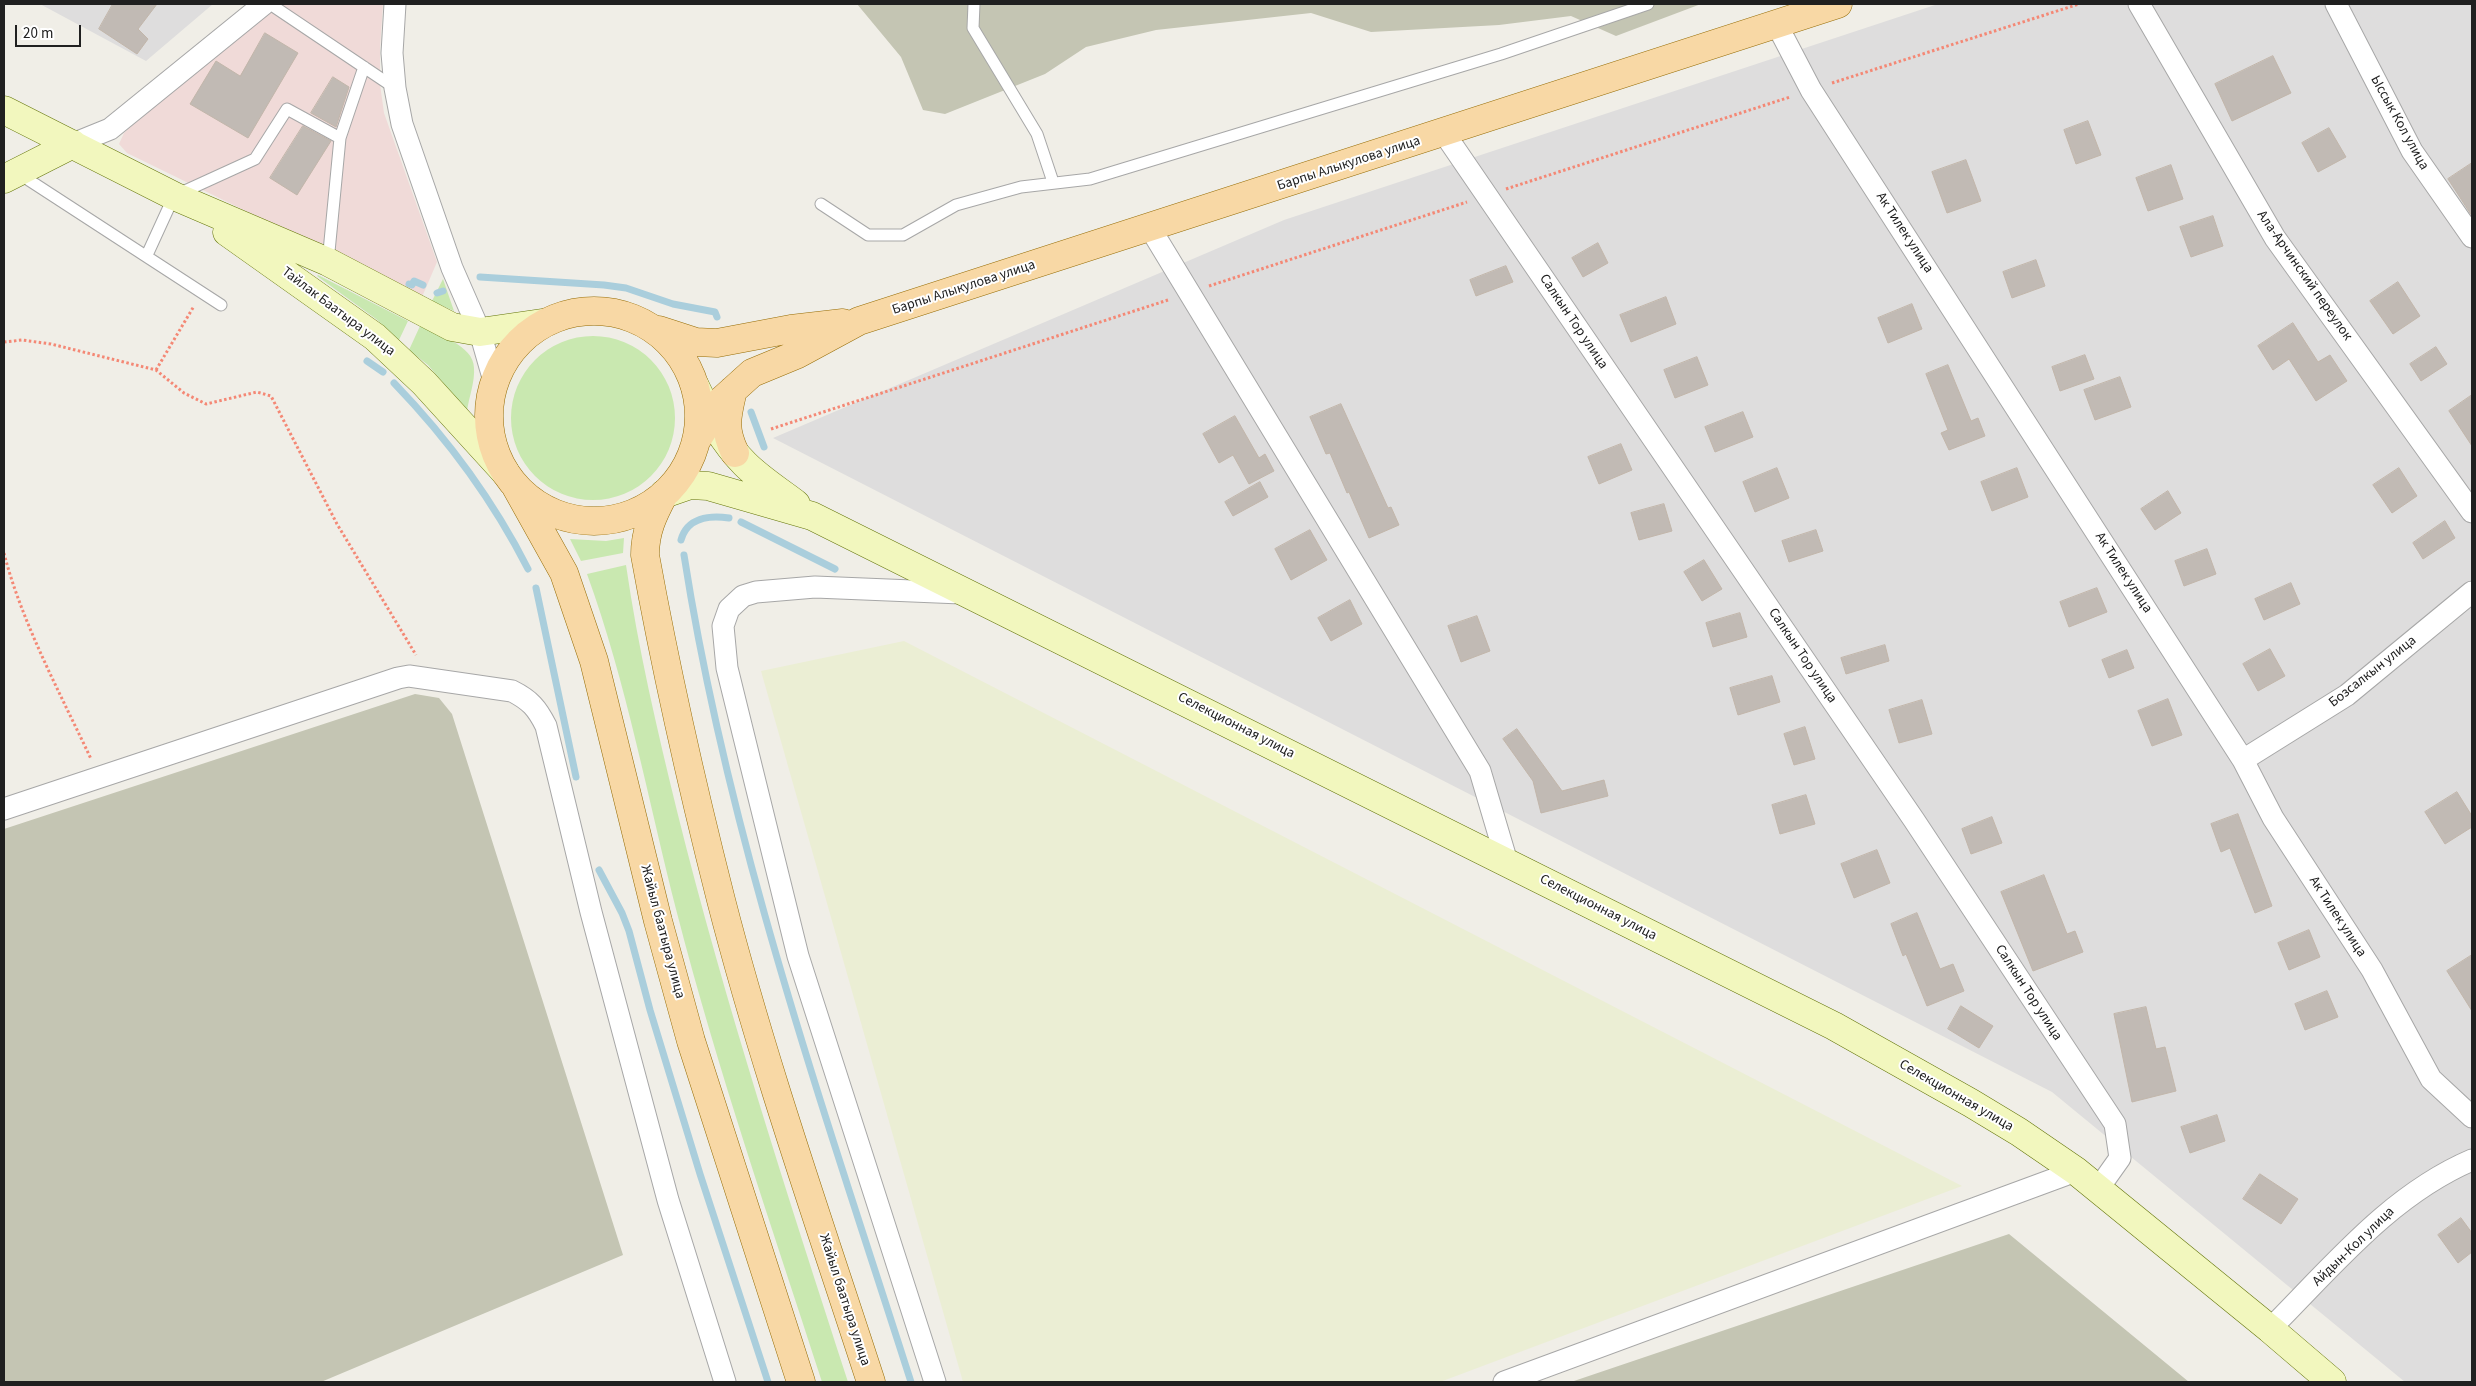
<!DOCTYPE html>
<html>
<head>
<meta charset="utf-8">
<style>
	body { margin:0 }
	#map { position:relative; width:2476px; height:1386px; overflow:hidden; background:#f0eee7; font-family:"Source Sans 3",sans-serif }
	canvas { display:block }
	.frame { position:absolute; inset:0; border:5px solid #202020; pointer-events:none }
	.scale { position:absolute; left:15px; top:25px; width:66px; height:22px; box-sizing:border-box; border:2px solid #202020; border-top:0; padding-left:6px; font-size:15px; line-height:18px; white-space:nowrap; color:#202020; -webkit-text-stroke:4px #fff; paint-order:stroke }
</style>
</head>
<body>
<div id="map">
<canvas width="2476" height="1386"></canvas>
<div class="frame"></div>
<div class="scale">20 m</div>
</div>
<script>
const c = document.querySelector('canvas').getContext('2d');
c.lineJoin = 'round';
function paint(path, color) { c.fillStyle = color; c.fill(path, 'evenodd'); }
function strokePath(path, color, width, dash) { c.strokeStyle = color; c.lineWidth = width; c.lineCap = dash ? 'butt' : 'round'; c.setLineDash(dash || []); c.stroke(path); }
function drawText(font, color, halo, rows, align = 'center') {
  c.font = font + ' "Source Sans 3",sans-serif'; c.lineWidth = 4; c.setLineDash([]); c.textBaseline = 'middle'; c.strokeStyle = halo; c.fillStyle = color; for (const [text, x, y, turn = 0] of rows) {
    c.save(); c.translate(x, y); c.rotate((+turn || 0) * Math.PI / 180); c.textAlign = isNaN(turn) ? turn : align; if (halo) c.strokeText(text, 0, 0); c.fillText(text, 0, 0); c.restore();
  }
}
const residential = new Path2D(`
	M40,4H213L146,61Z
	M1938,4H2472V1382H2405L2052,1092L773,438L1284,220Z`);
const commercial = new Path2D(`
	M282,4H383L380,48V84L384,113L437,262L422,297L127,153L119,144L124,133L170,89Z`);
const construction = new Path2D(`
	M857,4H1701L1616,36L1571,16L1499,25L1371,32L1311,13L1156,30L1086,47L1045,74L945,114L923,110L901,57Z
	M415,694L439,698L452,714L623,1255L321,1382H4V829Z
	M2009,1234L2189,1382H1571Z`);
const farmland = new Path2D(`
	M904,641L1962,1186L1440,1382H963L761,671Z`);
const grass = new Path2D(`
	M318,275L408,321L399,340L376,319L317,276Z
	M443,279L454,311L432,301Z
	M420,326C437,335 474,345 474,368C475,382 469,397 467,411L428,365L409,350Z
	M511 418a82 82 0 1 1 164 0a82 82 0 1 1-164 0Z
	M624,538L623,553L581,561L570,539L606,541Z
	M626,565C638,648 657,729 677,811C725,1004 787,1193 848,1382H822C772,1227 718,1072 677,913C648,800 627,684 587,574Z`);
const stream = new Path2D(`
	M480,277L604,285L626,288L673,304L715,312L717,317
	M409,284L412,285L414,281L423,285
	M437,293L443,291
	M367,361L383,372
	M394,383C448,439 493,500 528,569
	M751,412L764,447
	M741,522L835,569
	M681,540C687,518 709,515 729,518
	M684,555C728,838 824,1110 911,1382
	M536,588L576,777
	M599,870L622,913L629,931L650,1010L700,1174L768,1382`);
const building = new Path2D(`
	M113,4H157L138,29L148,39L137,54L99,29Z
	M265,33L298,53L248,138L190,104L216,61L240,76Z
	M2273,56L2291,93L2232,121L2215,84Z
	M333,77L349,87L336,127L311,113Z
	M2088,121L2101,155L2076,164L2064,130Z
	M303,126L331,141L297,195L270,178Z
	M2329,128L2346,157L2318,172L2302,143Z
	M1966,160L1981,201L1947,213L1932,172Z
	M2472,163V216L2448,179Z
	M2171,165L2183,199L2148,211L2136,178Z
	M2213,216L2223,246L2191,257L2180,227Z
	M1598,243L1608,263L1583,277L1572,258Z
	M2036,260L2045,286L2012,298L2003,272Z
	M1506,266L1513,282L1476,296L1470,280Z
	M2398,282L2420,316L2393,334L2370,301Z
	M1666,297L1676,324L1631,342L1620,315Z
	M1912,304L1922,329L1888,343L1878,318Z
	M2293,323L2318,362L2330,355L2347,381L2316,401L2289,359L2273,370L2258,346Z
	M2436,347L2447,364L2421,381L2410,364Z
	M2085,355L2094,379L2060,391L2052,367Z
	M1697,357L1708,385L1675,398L1664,370Z
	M1948,365L1971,421L1978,418L1985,436L1949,450L1941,433L1948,430L1926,374Z
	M2120,377L2131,407L2095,420L2084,390Z
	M2472,395V446L2449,411Z
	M1341,404L1388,508L1391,507L1399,525L1369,538L1349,492L1347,493L1330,453L1326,454L1310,417Z
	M1743,412L1753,437L1715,452L1705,427Z
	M1235,416L1259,458L1265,454L1274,471L1249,484L1233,455L1219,463L1203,434Z
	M1621,444L1632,470L1599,484L1588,457Z
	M1777,468L1789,498L1755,512L1743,482Z
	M2017,468L2028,497L1992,511L1981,482Z
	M2399,468L2417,496L2392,513L2373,485Z
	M1260,482L1268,497L1233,516L1225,502Z
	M2168,491L2181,513L2155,530L2141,509Z
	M1664,504L1672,531L1639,540L1631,513Z
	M2445,521L2455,538L2423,559L2413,543Z
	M1310,530L1327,560L1291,580L1275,549Z
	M1816,530L1823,551L1789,562L1782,541Z
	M2207,549L2216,574L2184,586L2175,561Z
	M1704,560L1722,589L1702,601L1684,572Z
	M2291,583L2300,604L2264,620L2255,599Z
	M2097,588L2107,612L2069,627L2060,602Z
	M1350,600L1362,624L1331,641L1318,618Z
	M1740,613L1747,637L1713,647L1706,623Z
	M1477,616L1490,651L1461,662L1448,626Z
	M1885,645L1889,661L1846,674L1841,658Z
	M2270,649L2285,676L2258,691L2243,664Z
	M2127,650L2134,668L2109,678L2102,660Z
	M1772,676L1780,702L1738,715L1730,688Z
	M2168,699L2182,735L2152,746L2138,711Z
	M1922,700L1932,734L1899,743L1889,710Z
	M1805,727L1815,759L1794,765L1784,734Z
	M1517,729L1562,791L1604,780L1608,796L1541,813L1533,781L1503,739Z
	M2457,792L2472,816V827L2445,844L2425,812Z
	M1806,795L1815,824L1780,834L1772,805Z
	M2238,814L2272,906L2255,913L2230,848L2221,852L2211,824Z
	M1992,817L2002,843L1971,854L1962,829Z
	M1877,850L1890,883L1854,898L1841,864Z
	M2044,875L2067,934L2075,931L2083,952L2033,971L2001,892Z
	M1917,913L1940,969L1953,964L1964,991L1927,1006L1906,954L1903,956L1891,924Z
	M2309,930L2320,957L2289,970L2278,943Z
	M2472,955V1011L2447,971Z
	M2327,991L2338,1017L2305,1030L2295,1004Z
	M1961,1006L1993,1026L1979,1048L1948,1029Z
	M2146,1007L2156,1049L2165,1047L2176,1091L2132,1102L2114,1014Z
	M2217,1115L2225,1141L2190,1153L2181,1127Z
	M2260,1174L2298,1199L2281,1224L2243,1199Z
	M2461,1218L2472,1233V1252L2458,1263L2438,1235Z`);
const path = new Path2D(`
	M1832,83L2079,4
	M1506,189L1790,97
	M1209,286L1467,202
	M4,342L22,340L51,344L156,370L184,393L206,404L257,392L271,396L337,524L416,655
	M156,370L194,306
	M771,429L1168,300
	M4,553C21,621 61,695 91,759`);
const lane = new Path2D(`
	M270,4L395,88
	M974,4L973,28L1037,134L1053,182
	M340,138L364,67
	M18,173L221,305
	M821,204L868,235H903L956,205L1021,187L1090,179L1501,54L1648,4
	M147,255L174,196L255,159L287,109L340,138L328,262`);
const street = new Path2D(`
	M395,4L392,53L395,88L402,124L452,268L480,332L494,381
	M2139,4L2275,238L2472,512
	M2336,4L2412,151L2472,237
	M1777,25L1811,90L2243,760L2273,818L2372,970L2431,1079L2472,1117
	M1444,133L1914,820L2115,1124L2120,1158L2098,1189
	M73,144L110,129L264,4
	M1150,228L1480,771L1507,862
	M2243,760L2347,695L2472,592
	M4,809L398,678L409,676L512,691C530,700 537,708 546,726L591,912L668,1200L725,1382
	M2270,1329C2332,1267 2390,1195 2472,1160
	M935,1382L798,956L727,668L723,626L729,609L743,596L756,592L815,587L961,593
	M1504,1382L2076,1171`);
const secondary = new Path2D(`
	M4,110L174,196L328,262L452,327L480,332L542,323
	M4,179L73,144
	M227,232L375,337L424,383L505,472
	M695,386C708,414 723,442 745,464C760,479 779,491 796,504
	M664,494L690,485L708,486L812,516L1834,1026L1971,1103L2019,1132L2076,1171L2270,1329L2332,1382`);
const primary = new Path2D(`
	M489 416a105 105 0 1 1 210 0a105 105 0 1 1-210 0Z
	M659,330L696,342L717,343L791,329L843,323
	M733,390C727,416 723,428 735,453
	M696,441L721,401L752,373L798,354L859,321L1838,4
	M516,487L564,573L594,661L658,921L691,1041L801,1382
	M664,494C653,515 645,531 645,555C666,671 692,786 721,900C763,1063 819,1222 871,1382`);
const streetNames = [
	["Ыссык Кол улица",2399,123,61],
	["Барпы Алыкулова улица",1349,164,-18],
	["Ак Тилек улица",1904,233,57],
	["Ала-Арчинский переулок",2304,276,55],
	["Барпы Алыкулова улица",964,288,-18],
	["Тайлак Баатыра улица",338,312,37],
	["Салкын Тор улица",1573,322,56],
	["Ак Тилек улица",2123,573,57],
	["Салкын Тор улица",1802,656,56],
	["Бозсалкын улица",2373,672,-38],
	["Селекционная улица",1236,726,27],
	["Селекционная улица",1598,908,27],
	["Ак Тилек улица",2337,917,57],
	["Жайыл баатыра улица",662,932,75],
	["Салкын Тор улица",2028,993,57],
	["Селекционная улица",1956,1096,30],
	["Айдын-Кол улица",2354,1247,-44],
	["Жайыл баатыра улица",844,1300,72]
];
paint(residential, '#dedddd');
paint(commercial, '#f0dad8');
paint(construction, '#c4c5b3');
paint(farmland, '#ebeed4');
paint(grass, '#c9e8b0');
strokePath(stream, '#aacedc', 7);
paint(building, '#c1bab4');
strokePath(building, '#c2b6aa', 1);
strokePath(lane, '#a7a7a7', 13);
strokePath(street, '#a7a7a7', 23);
strokePath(secondary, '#64750a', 29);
strokePath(primary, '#966d07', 29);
strokePath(path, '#f48875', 3, [2.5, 2.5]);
strokePath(lane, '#fff', 11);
strokePath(street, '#fff', 21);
strokePath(secondary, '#f2f7be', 28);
strokePath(primary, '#f8d8a5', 28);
drawText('14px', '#202020', '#fff', streetNames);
</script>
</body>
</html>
